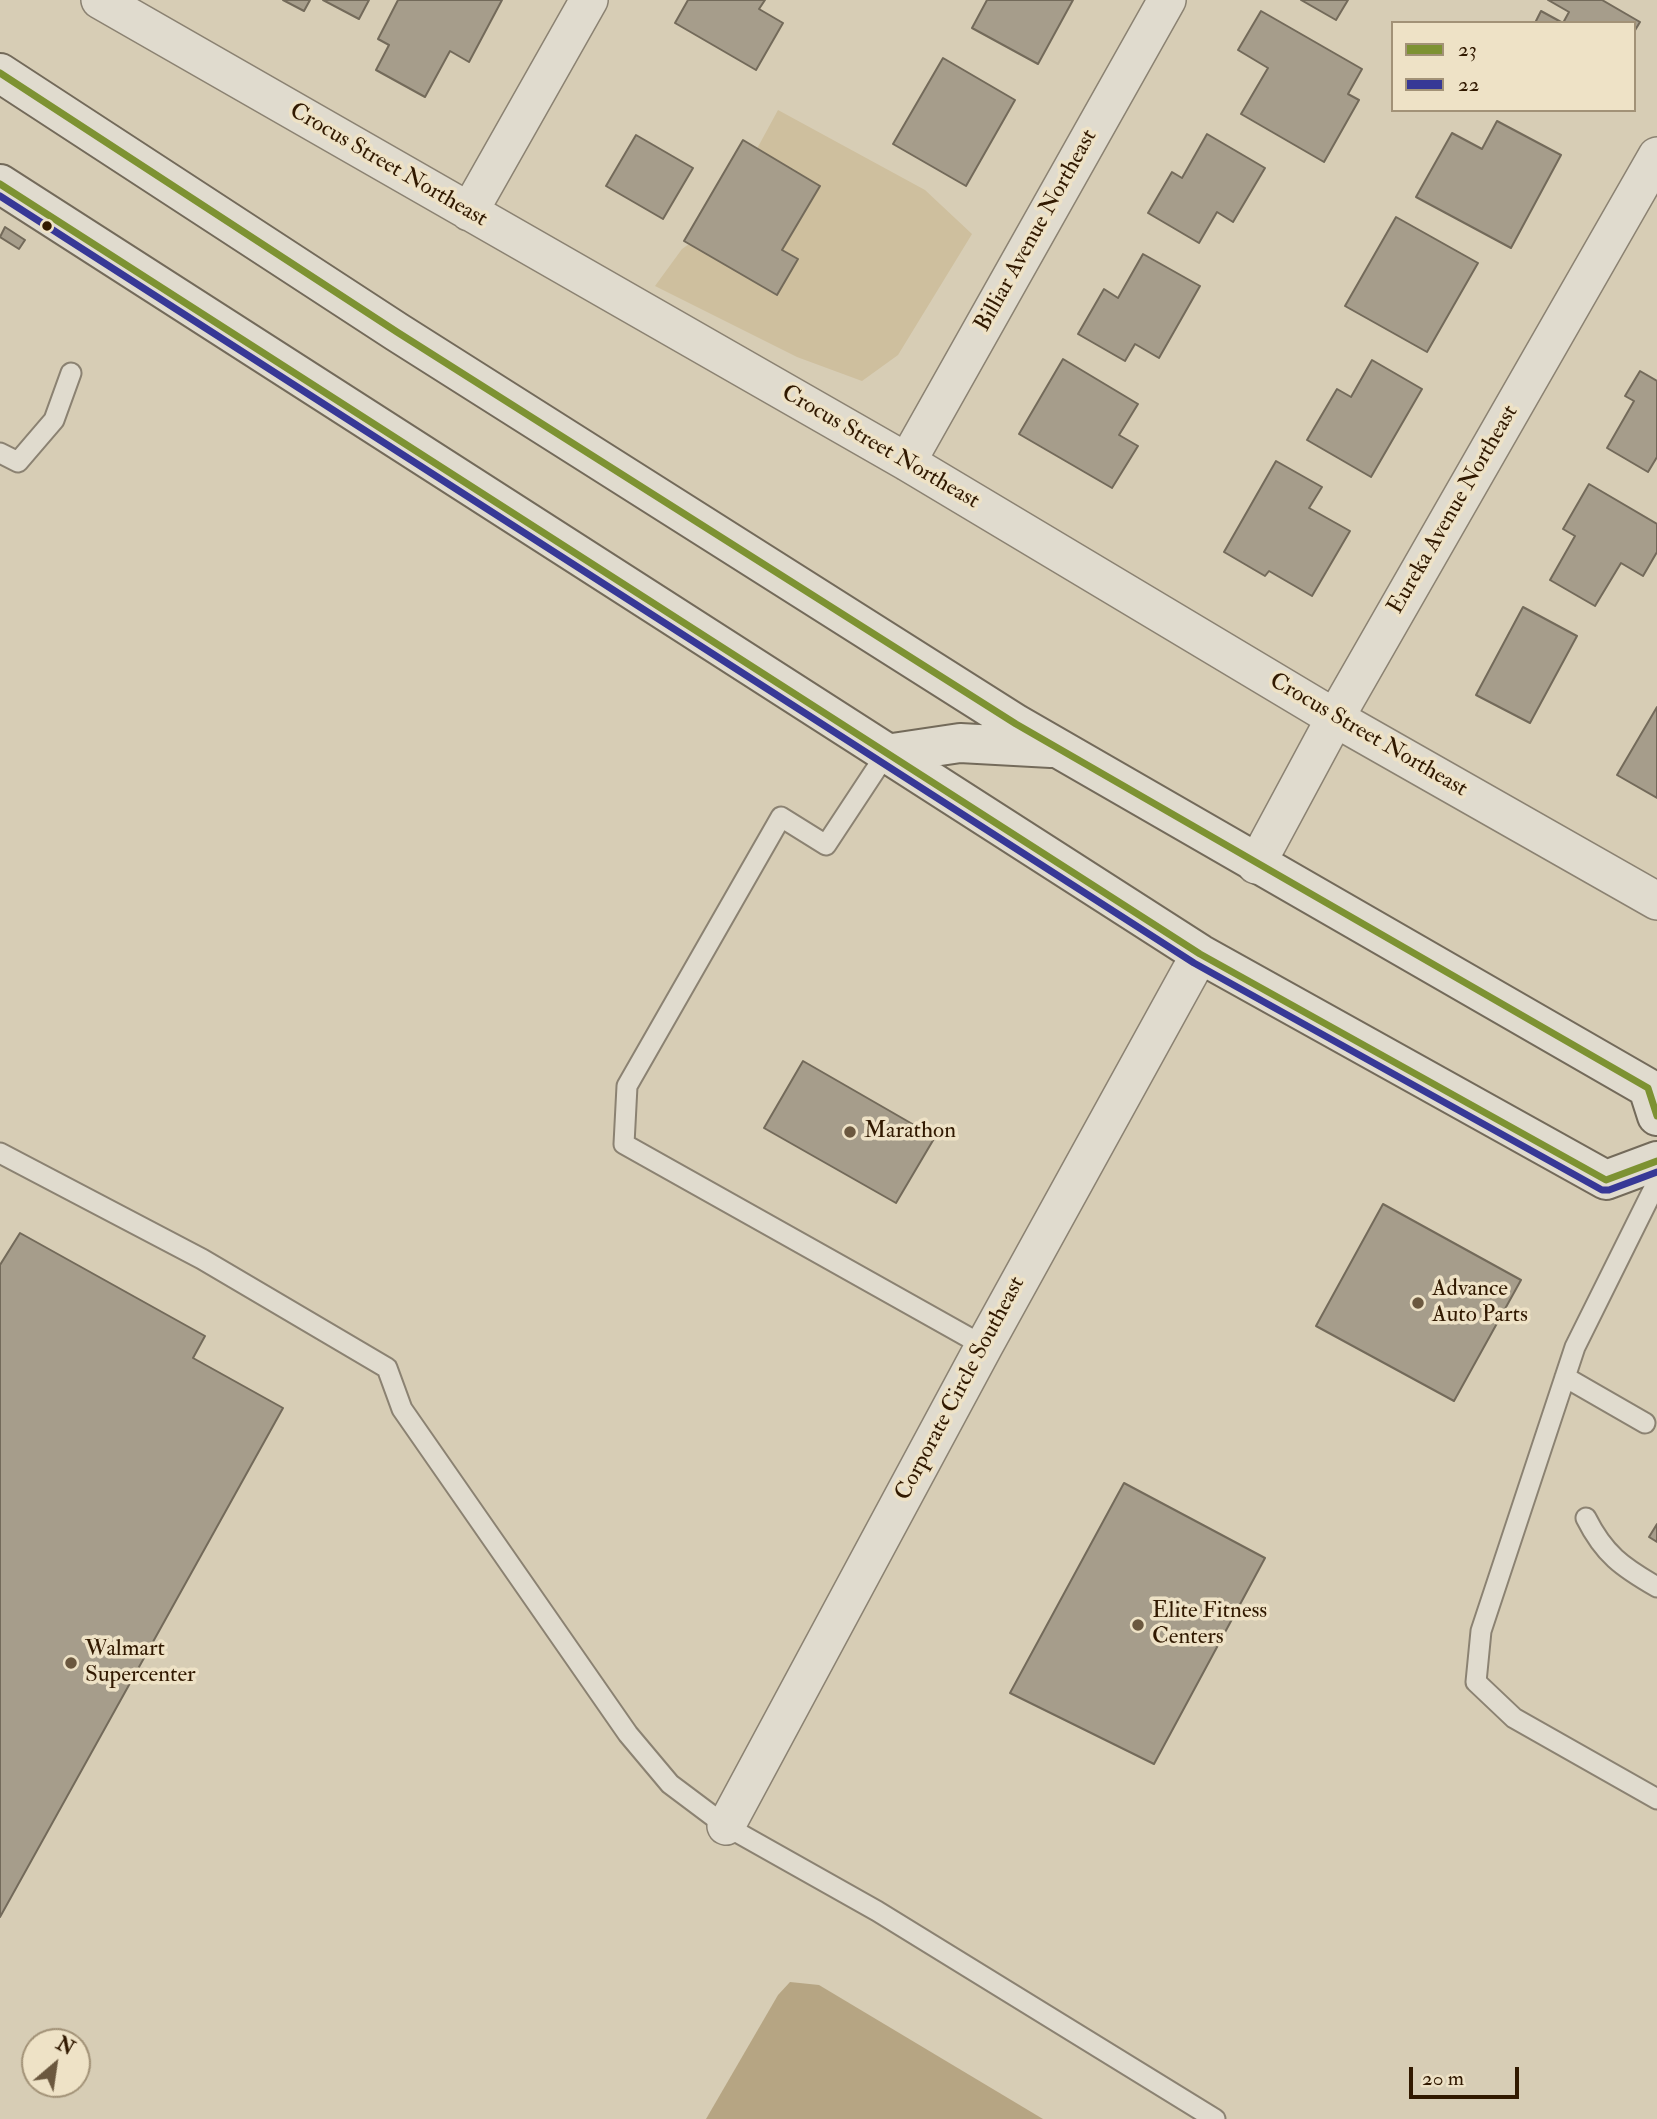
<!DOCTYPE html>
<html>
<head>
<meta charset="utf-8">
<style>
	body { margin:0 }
	#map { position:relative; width:1657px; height:2119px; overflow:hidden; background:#d7cdb5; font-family:"IM FELL Double Pica",serif }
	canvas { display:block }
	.legend { position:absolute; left:1391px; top:21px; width:245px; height:91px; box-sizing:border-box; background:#eee2c6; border:2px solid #a29277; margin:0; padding:9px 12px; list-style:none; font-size:21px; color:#311900 }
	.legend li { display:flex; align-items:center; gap:14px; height:35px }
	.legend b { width:35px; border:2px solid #a29277 }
	.north { position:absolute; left:21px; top:2028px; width:70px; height:70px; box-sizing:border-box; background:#eee2c6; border:2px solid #a29277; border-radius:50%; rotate:29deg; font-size:19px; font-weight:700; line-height:28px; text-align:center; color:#311900 }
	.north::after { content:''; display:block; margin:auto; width:24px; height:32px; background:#6b583f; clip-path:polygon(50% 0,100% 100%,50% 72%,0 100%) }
	.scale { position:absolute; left:1409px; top:2067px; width:110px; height:32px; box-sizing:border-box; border:4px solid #311900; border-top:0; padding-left:9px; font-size:21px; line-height:24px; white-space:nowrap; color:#311900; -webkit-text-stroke:5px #eee2c6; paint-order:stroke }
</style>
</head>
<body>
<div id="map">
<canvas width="1657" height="2119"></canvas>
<ul class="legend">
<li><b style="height:9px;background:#7d9232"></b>23</li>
<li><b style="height:9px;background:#373896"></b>22</li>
</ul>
<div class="north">N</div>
<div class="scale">20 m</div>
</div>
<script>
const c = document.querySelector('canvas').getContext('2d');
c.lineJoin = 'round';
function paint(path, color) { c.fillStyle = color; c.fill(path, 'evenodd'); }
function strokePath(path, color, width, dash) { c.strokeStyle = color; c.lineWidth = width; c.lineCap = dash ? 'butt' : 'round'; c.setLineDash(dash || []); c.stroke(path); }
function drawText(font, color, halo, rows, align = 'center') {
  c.font = font + ' "IM FELL Double Pica",serif'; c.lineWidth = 7; c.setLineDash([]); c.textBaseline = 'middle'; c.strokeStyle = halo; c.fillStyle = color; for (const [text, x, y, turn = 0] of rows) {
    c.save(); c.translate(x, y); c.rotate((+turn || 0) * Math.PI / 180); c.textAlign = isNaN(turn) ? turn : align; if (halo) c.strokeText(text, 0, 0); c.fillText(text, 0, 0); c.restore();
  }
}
const green = new Path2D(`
	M778,110L925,190L972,234L898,355L862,381L797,357L655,286L682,249L715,226Z`);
const water = new Path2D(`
	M790,1982L819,1985L1043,2119H706L778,1995Z`);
const building = new Path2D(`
	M283,0H310L304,11Z
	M323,0H369L359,19Z
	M398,0H502L469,62L450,51L425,97L376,70L389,45L378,39Z
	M688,0H765L759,9L783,23L756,70L675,23Z
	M987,0H1073L1038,64L972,28Z
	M1301,0H1348L1336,20Z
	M1548,0H1602L1640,22L1634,32V23H1563L1569,12Z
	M1261,11L1362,69L1348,94L1359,100L1324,162L1241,114L1268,68L1238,50Z
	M1541,11L1563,23H1535Z
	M943,58L1015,100L966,186L893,144Z
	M1497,121L1561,155L1511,248L1416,197L1452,133L1482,149Z
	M1207,134L1265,168L1233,222L1217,212L1199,243L1148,213L1172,172L1182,178Z
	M636,135L693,168L663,219L606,186Z
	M743,140L820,186L782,250L798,259L777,295L684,241Z
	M1396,217L1478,263L1427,352L1345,306Z
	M5,227L25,240L19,249L0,237Z
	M1143,254L1200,286L1159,358L1135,344L1125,361L1078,334L1104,289L1118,298Z
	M1063,359L1138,404L1119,435L1138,446L1112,488L1019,434Z
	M1372,360L1422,389L1371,477L1307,440L1337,389L1351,397Z
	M1640,371L1657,381V457L1648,472L1607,448L1634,401L1625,396Z
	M1276,461L1322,487L1309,508L1350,531L1312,596L1269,571L1265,576L1224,552Z
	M1589,484L1657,524V552L1643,576L1621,563L1595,606L1550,580L1575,536L1563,529Z
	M1523,607L1577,636L1530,723L1476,695Z
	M1657,707V798L1617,775Z
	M803,1061L935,1137L896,1203L764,1128Z
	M1383,1204L1521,1280L1454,1401L1316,1326Z
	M20,1233L205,1336L193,1358L283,1408L0,1917V1265Z
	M1124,1483L1265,1558L1154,1764L1010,1693Z
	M1657,1524V1542L1649,1537Z`);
const lane = new Path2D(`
	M0,453L18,462L54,420L71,373
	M886,754L826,845L781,817L627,1086L624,1144L984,1346
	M0,1153L202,1259L387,1368L402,1409L628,1734L670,1784L726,1826L877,1911L1215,2119
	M1657,1182L1575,1347L1481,1631L1476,1682L1514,1718L1657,1799
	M1565,1377L1645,1423
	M1586,1518C1604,1554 1622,1567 1657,1587`);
const street = new Path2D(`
	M100,0L907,462L1335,718L1657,901
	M469,212L589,0
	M907,462L1167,0
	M1256,865L1335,718L1657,156
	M726,1826L984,1346L1200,954`);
const secondary = new Path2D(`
	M0,73L397,332L1016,724L1648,1088L1657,1116
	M0,184L1200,954L1606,1180L1657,1161
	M886,754L960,743L1051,748`);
const bus1 = new Path2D(`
	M0,73L397,332L1016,724L1648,1088L1657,1116
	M0,184L1200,954L1606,1180L1657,1161`);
const bus2 = new Path2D(`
	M0,196L1194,963L1602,1190H1609L1657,1172`);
const markers = [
	[47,226,6,"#311900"],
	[850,1132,7,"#6b583f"],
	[1418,1303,7,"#6b583f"],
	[1138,1625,7,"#6b583f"],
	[71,1663,7,"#6b583f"]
];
const streetNames = [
	["Crocus Street Northeast",388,166,30],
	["Billiar Avenue Northeast",1037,231,-61],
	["Crocus Street Northeast",880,448,30],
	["Eureka Avenue Northeast",1454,510,-60],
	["Crocus Street Northeast",1368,736,30],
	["Corporate Circle Southeast",961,1389,-62]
];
const poiNames = [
	["Marathon",864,1132],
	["Advance",1432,1290],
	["Auto Parts",1432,1316],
	["Elite Fitness",1152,1612],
	["Centers",1152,1638],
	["Walmart",85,1650],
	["Supercenter",85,1676]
];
paint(green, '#cebf9e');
paint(water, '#b6a583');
paint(building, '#a69d8b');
strokePath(building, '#736a5a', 2);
strokePath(lane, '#8b8272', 23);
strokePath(street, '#8b8272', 40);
strokePath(secondary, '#736a5a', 42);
strokePath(lane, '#e0dbce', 19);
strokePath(street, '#e0dbce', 37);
strokePath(secondary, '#e0dbce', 38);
strokePath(bus1, '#7d9232', 7);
strokePath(bus2, '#373896', 7);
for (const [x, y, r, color] of markers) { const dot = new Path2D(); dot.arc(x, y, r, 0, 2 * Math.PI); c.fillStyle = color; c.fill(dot); strokePath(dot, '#eee2c6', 2.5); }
drawText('23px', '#311900', '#eee2c6', streetNames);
drawText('23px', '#311900', '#eee2c6', poiNames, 'left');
</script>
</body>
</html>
